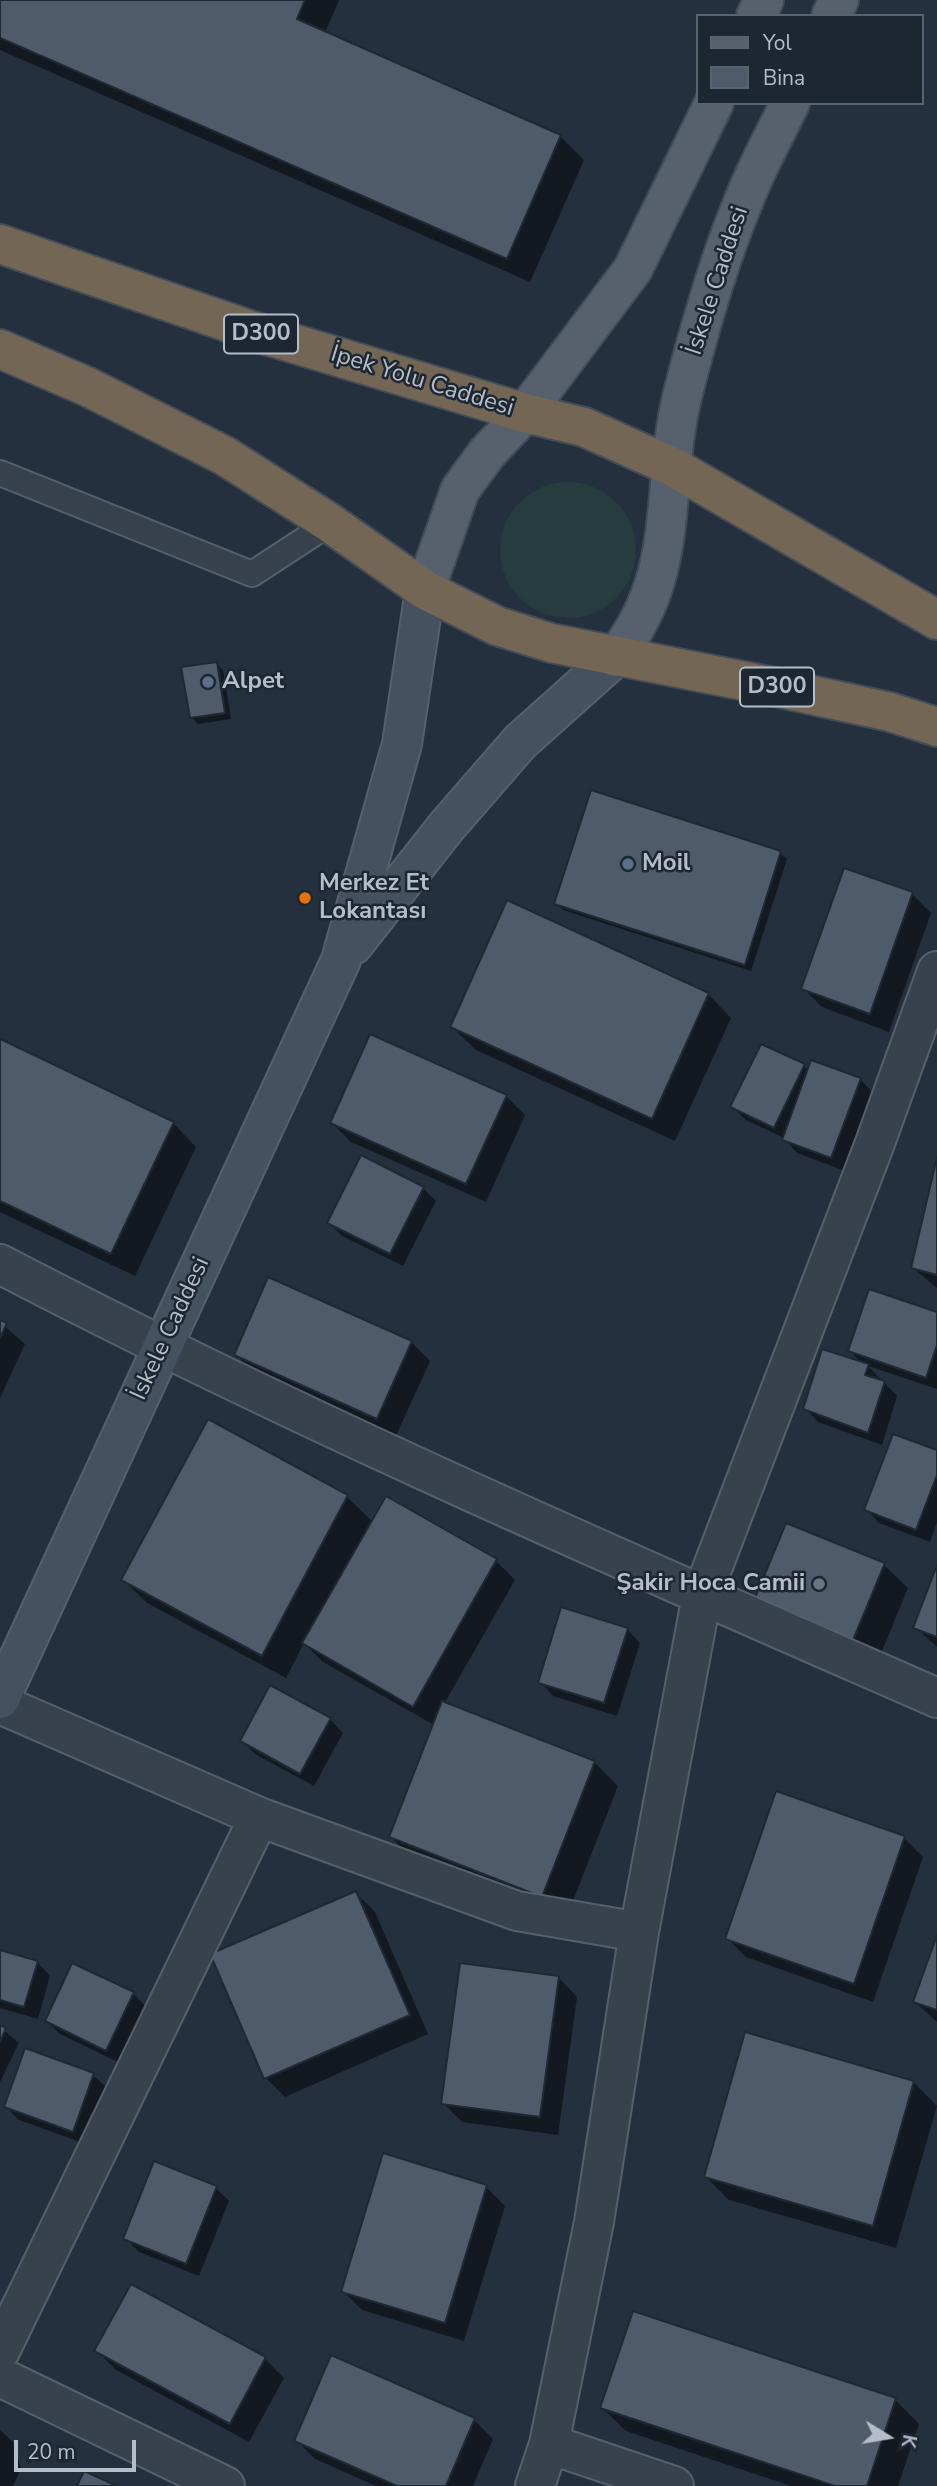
<!DOCTYPE html>
<html>
<head>
<meta charset="utf-8">
<style>
	body { margin:0 }
	#map { position:relative; width:937px; height:2486px; overflow:hidden; background:#24303d; font-family:"Nunito Sans",sans-serif }
	canvas { display:block }
	.legend { position:absolute; left:696px; top:14px; width:228px; height:91px; box-sizing:border-box; background:#1d2732; border:2px solid #59636e; margin:0; padding:9px 12px; list-style:none; font-size:21px; color:#b4bdc8 }
	.legend li { display:flex; align-items:center; gap:14px; height:35px }
	.legend b { width:35px; border:2px solid #59636e }
	.north { position:absolute; left:853px; top:2402px; width:70px; height:70px; -webkit-text-stroke:5px #1d2732; paint-order:stroke; rotate:101deg; font-size:19px; font-weight:700; line-height:28px; text-align:center; color:#b4bdc8 }
	.north::after { content:''; display:block; margin:auto; width:24px; height:32px; background:#b4bdc8; clip-path:polygon(50% 0,100% 100%,50% 72%,0 100%) }
	.scale { position:absolute; left:14px; top:2440px; width:122px; height:32px; box-sizing:border-box; border:4px solid #b4bdc8; border-top:0; padding-left:9px; font-size:21px; line-height:24px; white-space:nowrap; color:#b4bdc8; -webkit-text-stroke:5px #1d2732; paint-order:stroke }
</style>
</head>
<body>
<div id="map">
<canvas width="937" height="2486"></canvas>
<ul class="legend">
<li><b style="height:9px;background:#56616d"></b>Yol</li>
<li><b style="height:19px;background:#4f5b6b"></b>Bina</li>
</ul>
<div class="north">K</div>
<div class="scale">20 m</div>
</div>
<script>
const c = document.querySelector('canvas').getContext('2d');
c.lineJoin = 'round';
function paint(path, color) { c.fillStyle = color; c.fill(path, 'evenodd'); }
function strokePath(path, color, width, dash) { c.strokeStyle = color; c.lineWidth = width; c.lineCap = dash ? 'butt' : 'round'; c.setLineDash(dash || []); c.stroke(path); }
function drawText(font, color, halo, rows, align = 'center') {
  c.font = font + ' "Nunito Sans",sans-serif'; c.lineWidth = 5; c.setLineDash([]); c.textBaseline = 'middle'; c.strokeStyle = halo; c.fillStyle = color; for (const [text, x, y, turn = 0] of rows) {
    c.save(); c.translate(x, y); c.rotate((+turn || 0) * Math.PI / 180); c.textAlign = isNaN(turn) ? turn : align; if (halo) c.strokeText(text, 0, 0); c.fillText(text, 0, 0); c.restore();
  }
}
const green = new Path2D(`
	M500 550a68 68 0 1 1 136 0a68 68 0 1 1-136 0Z`);
const shadow = new Path2D(`
	M0,0H339L325,33L560,136L584,160L530,282L0,50Z
	M217,664L223,670L231,719L198,724L191,717Z
	M780,853L787,859L751,971L563,910L556,903Z
	M912,894L931,913L889,1032L822,1007L803,988Z
	M708,994L731,1018L675,1141L476,1050L452,1027Z
	M0,1041L173,1123L196,1147L135,1276L0,1212Z
	M804,1066L809,1071L860,1079L873,1093L845,1171L797,1153L784,1138L746,1120L732,1107Z
	M506,1096L525,1115L486,1202L351,1142L332,1123Z
	M937,1165V1288L913,1268Z
	M423,1188L436,1201L403,1266L342,1236L329,1223Z
	M937,1314V1389L868,1366L897,1396L882,1445L818,1422L805,1408L863,1364L850,1351Z
	M0,1322L25,1344L0,1398Z
	M411,1342L430,1361L396,1436L255,1374L236,1355Z
	M209,1421L347,1497L373,1522L496,1561L515,1580L444,1704L594,1762L618,1786L566,1919L415,1861L391,1837L434,1725L323,1662L304,1643L286,1678L147,1603L123,1580Z
	M937,1452V1522L930,1542L879,1523L866,1509Z
	M884,1565L908,1588L875,1668L778,1628Z
	M937,1570V1647L915,1627Z
	M627,1629L640,1643L617,1716L553,1696L540,1682Z
	M330,1719L343,1733L314,1786L255,1754L242,1740Z
	M777,1793L904,1838L923,1857L873,2002L746,1957L727,1938Z
	M356,1893L375,1912L428,2034L285,2097L266,2078Z
	M937,1940V2022L915,2002Z
	M0,1952L37,1962L50,1976L38,2019L0,2008Z
	M558,1977L577,1997L558,2135L462,2122L443,2103Z
	M133,1993L146,2007L120,2063L60,2034L47,2021Z
	M0,2027L19,2043L0,2082Z
	M93,2075L107,2088L86,2144L19,2120L6,2107Z
	M913,2082L937,2106L896,2248L729,2200L706,2177Z
	M486,2187L505,2206L464,2341L362,2310L343,2291Z
	M216,2188L229,2201L199,2276L139,2252L125,2238Z
	M132,2286L265,2359L284,2378L249,2442L116,2370L97,2351Z
	M332,2358L474,2420L493,2439L473,2486H376L315,2459L296,2440Z
	M895,2400L919,2424L898,2486H791L626,2431L602,2408Z
	M0,2430L13,2442L21,2469L13,2486H0Z`);
const building = new Path2D(`
	M0,0H305L297,19L561,135L507,259L0,38Z
	M217,662L225,713L190,718L181,667Z
	M591,790L781,851L745,965L554,904Z
	M844,868L913,892L870,1014L801,989Z
	M507,900L709,993L652,1119L450,1027Z
	M370,1034L507,1095L466,1184L330,1123Z
	M0,1039L174,1122L111,1254L0,1201Z
	M761,1044L805,1064L774,1128L730,1107Z
	M811,1060L861,1078L831,1158L782,1140Z
	M361,1155L424,1187L390,1254L327,1223Z
	M937,1157V1275L911,1268Z
	M268,1277L412,1341L377,1419L234,1355Z
	M869,1289L937,1312V1345L926,1378L848,1351Z
	M0,1320L7,1323L0,1338Z
	M822,1349L869,1364L865,1375L885,1381L868,1433L803,1409Z
	M208,1419L348,1495L262,1656L121,1580Z
	M893,1434L937,1450V1475L916,1530L864,1510Z
	M386,1496L497,1559L413,1707L302,1643Z
	M786,1523L885,1563L851,1645L752,1605Z
	M937,1565V1637L913,1628Z
	M561,1607L628,1628L604,1703L538,1683Z
	M270,1685L331,1718L300,1774L240,1741Z
	M442,1701L595,1761L542,1897L389,1837Z
	M776,1791L905,1836L854,1984L725,1939Z
	M356,1891L410,2015L264,2079L210,1954Z
	M937,1935V2010L913,2002Z
	M0,1950L38,1961L24,2007L0,2000Z
	M72,1963L134,1992L106,2051L45,2021Z
	M460,1963L559,1976L540,2117L441,2104Z
	M0,2025L6,2028L0,2042Z
	M745,2032L914,2081L873,2226L704,2177Z
	M25,2048L94,2073L73,2132L4,2107Z
	M383,2153L487,2185L445,2323L341,2292Z
	M154,2161L217,2186L186,2264L123,2239Z
	M131,2284L266,2357L230,2424L94,2351Z
	M633,2311L896,2398L867,2486H835L600,2408Z
	M331,2355L475,2418L446,2486H397L294,2441Z
	M84,2471L117,2486H77Z`);
const lane = new Path2D(`
	M0,473L252,574L330,523`);
const street = new Path2D(`
	M0,1264C305,1423 622,1560 937,1698
	M0,1704L259,1817L517,1911L639,1932
	M0,2351L259,1817
	M0,2377L225,2486
	M549,2444L674,2486
	M535,2486L549,2444L594,2222L639,1932L702,1595L875,1143L937,971`);
const secondary = new Path2D(`
	M353,945L447,826L520,742L615,657
	M0,1699L341,960L402,744L425,590`);
const primary = new Path2D(`
	M756,16L764,0
	M831,16L839,0
	M425,590L460,490L487,453L525,413L633,269L714,103
	M615,657C683,573 659,489 683,393C699,330 717,265 742,205C755,170 774,137 790,103`);
const highway = new Path2D(`
	M0,244L265,335L525,413L584,427L673,467L937,620
	M0,349L88,387L225,456L330,523L425,590L497,626L551,643L775,687L890,712L937,727`);
const markers = [
	[208,682,7,"#5c6f8a"],
	[628,864,7,"#5c6f8a"],
	[305,898,7,"#e8710a"],
	[819,1584,7,"#6b7280"]
];
const shields = [
	[261,334,74],
	[777,687,74]
];
const shieldNames = [
	["D300",261,334],
	["D300",777,687]
];
const streetNames = [
	["İskele Caddesi",718,281,-72],
	["İpek Yolu Caddesi",422,382,17],
	["İskele Caddesi",171,1329,-65]
];
const poiNames = [
	["Alpet",222,682],
	["Moil",642,864],
	["Merkez Et",319,884],
	["Lokantası",319,912],
	["Şakir Hoca Camii",805,1584,"right"]
];
paint(green, '#263c3e');
paint(shadow, '#0007');
paint(building, '#4f5b6b');
strokePath(building, '#1f2934', 2);
strokePath(lane, '#56606b', 28);
strokePath(street, '#56606b', 42);
strokePath(secondary, '#56606b', 42);
strokePath(primary, '#414b56', 42);
strokePath(highway, '#434d58', 42);
strokePath(lane, '#38424d', 24);
strokePath(street, '#38424d', 38);
strokePath(secondary, '#465160', 38);
strokePath(primary, '#56616d', 38);
strokePath(highway, '#736655', 38);
for (const [x, y, r, color] of markers) { const dot = new Path2D(); dot.arc(x, y, r, 0, 2 * Math.PI); c.fillStyle = color; c.fill(dot); strokePath(dot, '#1d2732', 2.5); }
for (const [x, y, w] of shields) { const box = new Path2D(); box.roundRect(x - w / 2, y - 19.5, w, 39, 5); c.fillStyle = '#1d2732'; c.fill(box); strokePath(box, '#b4bdc8', 2); }
drawText('bold 23px', '#b4bdc8', null, shieldNames);
drawText('24px', '#b4bdc8', '#1d2732', streetNames);
drawText('bold 24px', '#b4bdc8', '#1d2732', poiNames, 'left');
</script>
</body>
</html>
